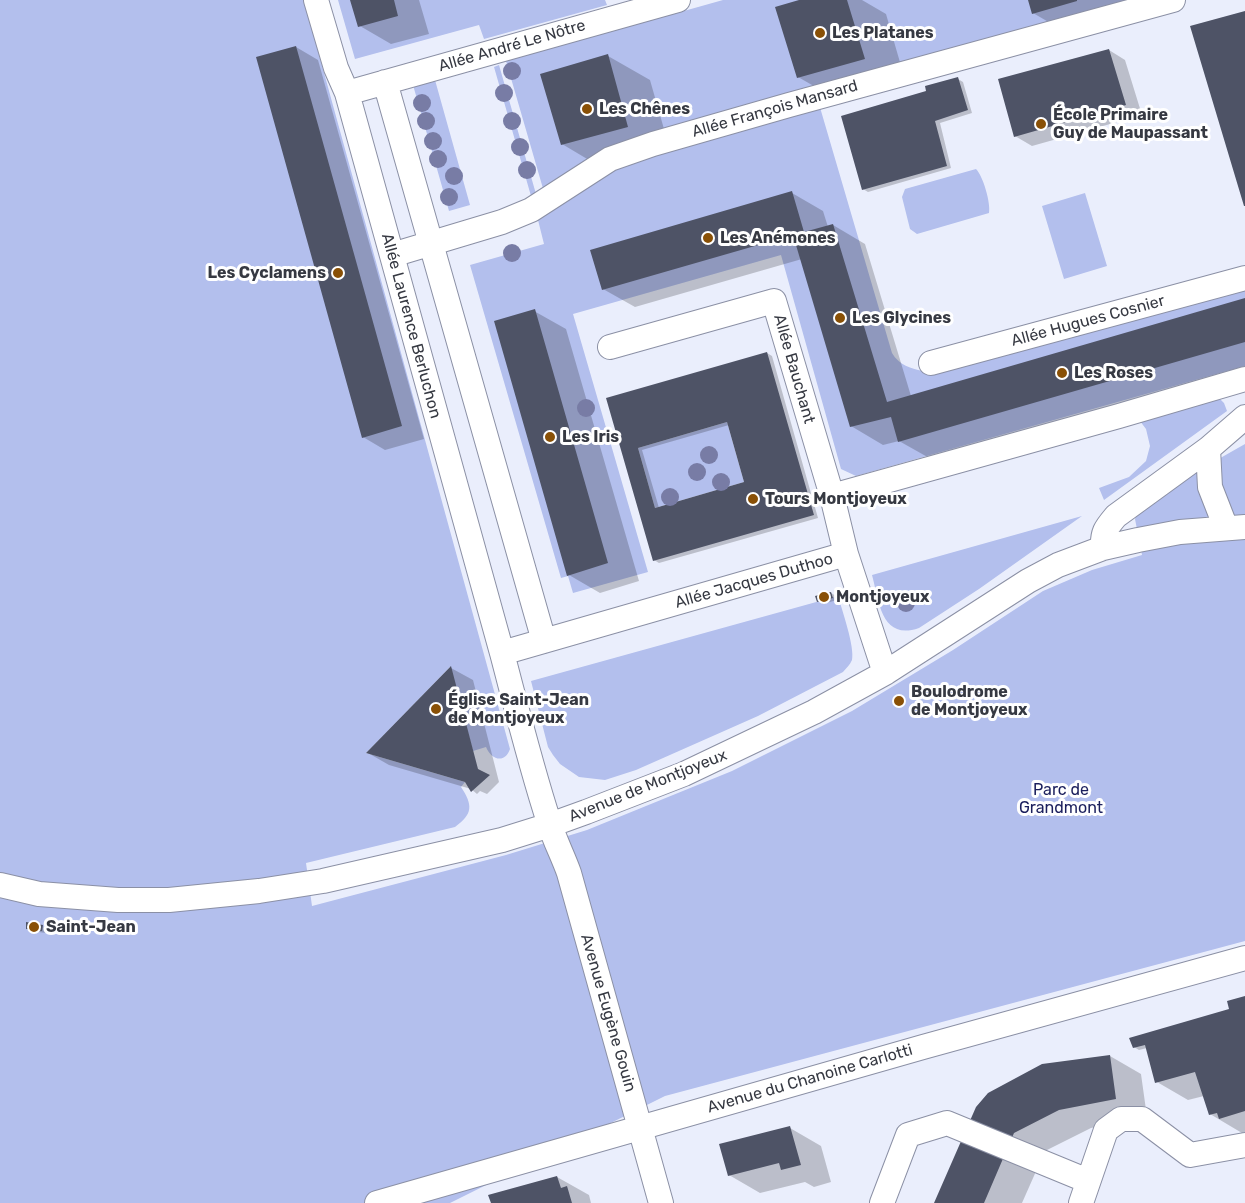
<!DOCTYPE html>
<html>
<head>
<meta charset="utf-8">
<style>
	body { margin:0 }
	canvas { display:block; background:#eaeefc }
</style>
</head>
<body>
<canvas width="1245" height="1203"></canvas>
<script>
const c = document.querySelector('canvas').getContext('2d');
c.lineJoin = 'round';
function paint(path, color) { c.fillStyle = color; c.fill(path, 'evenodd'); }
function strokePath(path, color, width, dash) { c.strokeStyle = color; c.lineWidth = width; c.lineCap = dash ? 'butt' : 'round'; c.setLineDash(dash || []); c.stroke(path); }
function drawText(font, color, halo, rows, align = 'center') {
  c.font = font + ' Rubik,sans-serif'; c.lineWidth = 6; c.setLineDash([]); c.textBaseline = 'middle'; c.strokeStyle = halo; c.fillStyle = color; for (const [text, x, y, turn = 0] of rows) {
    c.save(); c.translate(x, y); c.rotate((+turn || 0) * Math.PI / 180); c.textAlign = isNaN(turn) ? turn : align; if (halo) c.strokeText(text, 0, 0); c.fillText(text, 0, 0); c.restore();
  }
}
const green = new Path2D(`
	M0,0H304L510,749C505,764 491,760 486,747L473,751L450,667L366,753L465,782L461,787C473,805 473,814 455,827L306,863L312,906L506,855L587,830L732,771L852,711L953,650L1043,591L1092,570L1142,555L1135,519L1137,514L1201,469L1245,444V941L665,1096L450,1203H0Z
	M338,0H605L607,5L484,39L479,25L355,59Z
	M723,0H1141L982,44L544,192L506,61Z
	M499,65L536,194L531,196L494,67Z
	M435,80L470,205L449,211L413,85Z
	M819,104L892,353C899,365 911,369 924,371L1245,285V366L856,476L841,469L781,255L573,314L648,572L573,593L568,576L561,578L470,265L544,244L537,216L610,169Z
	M976,169C983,176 991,203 989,213L917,234L910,229L902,197L905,189Z
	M1085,193L1107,266L1064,279L1042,206Z
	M1219,398L1224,403L1227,411L1104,500L1099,488L1129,477L1146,461L1150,446L1146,429L1137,417Z
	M727,422L744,482L655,508L638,448Z
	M1082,516L979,589L919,628C881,641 879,601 872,575Z
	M838,596C842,610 855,647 852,660C850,665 846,668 843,672L758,716L636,770L605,780L579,777L560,764L553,755L548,747L531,681Z`);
const shadow = new Path2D(`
	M352,0H419L429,34L391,44L360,26Z
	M805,0H862L886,14L906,83L840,101L798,77Z
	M1029,0H1127L1130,12L1064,31L1033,13Z
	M296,47L318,60L424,439L385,450L363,437Z
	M1109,50L1125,60L1142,115L1032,146L1015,136Z
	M608,56L650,80L670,150L604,169L562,144Z
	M958,79L963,82L972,113L940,123L951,168L868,192L863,189L928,92Z
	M792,193L823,211L828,227L833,225L865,244L911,396L1245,300V369L931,459L899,441L883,445L851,426L802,259L635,307L603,289Z
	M534,311L566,329L639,581L600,593L569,575Z
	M767,353L772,356L818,518L659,563L654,560L607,399ZM729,425L746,483L659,508L642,450Z
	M831,593L836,596L837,600L823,604L818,601Z
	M451,668L473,680L499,782L487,794L480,791L477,794L471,789L389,765L368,753Z
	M42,926L47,929L46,933L32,931L27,928Z
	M1245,997V1132L1242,1133L1210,1114L1204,1096L1188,1100L1157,1082L1147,1048L1139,1050L1134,1047L1230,1010Z
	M1110,1056L1141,1074L1147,1117L1091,1128L1045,1151L1022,1203H935L977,1108Z
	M790,1128L821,1146L831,1182L814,1187L805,1182L760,1193L729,1175Z
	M557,1177L589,1195L591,1203H492Z`);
const building = new Path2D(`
	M350,0H394L398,16L358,27Z
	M799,0H847L865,59L797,78L775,7Z
	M1028,0H1077V1L1032,14Z
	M1245,11V206H1244L1190,26Z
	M296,46L402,426L362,438L256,57Z
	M1109,49L1126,105L1014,137L998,79Z
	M608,54L628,127L561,145L540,74Z
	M958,77L968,110L935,121L947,166L862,190L841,116L926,91L925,86Z
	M792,191L804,232L833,224L887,402L1245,298V342L898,442L891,417L850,427L793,235L602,290L590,250Z
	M535,309L608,563L567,576L494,321Z
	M767,352L814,515L653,561L606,398ZM727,422L744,482L655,508L638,448Z
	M831,592L833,598L817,602L815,596Z
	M451,666L478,769L490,775L471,792L465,782L366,753Z
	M26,922L43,925L42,931L26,929Z
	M1245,996V1111L1219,1119L1217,1113L1209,1115L1195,1072L1155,1083L1145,1045L1133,1048L1129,1038L1229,1009L1227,1001Z
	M1110,1055L1116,1099L1059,1110L1014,1133L984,1203H934L976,1107L988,1093L1042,1064Z
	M790,1126L801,1165L781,1170L779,1163L728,1176L719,1144Z
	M557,1176L561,1188L567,1186L572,1203H491L488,1195Z`);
const minor = new Path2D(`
	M316,0L336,68L347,93L502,653
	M385,82L544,641
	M347,93L678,0
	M392,255L502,222L531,210L610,159L653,144L789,105L1173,0
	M610,347L774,301L832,496
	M931,363L1245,278
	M1208,449L1210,487L1226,528
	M1103,548C1102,532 1106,528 1116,516L1208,449L1245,417
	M885,673L846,554L832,496L1119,416L1245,379
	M0,885L39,894L118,900H169L259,891L323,881L502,840L550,825L586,812L684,774L814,712L885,673L1028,581L1058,565L1103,548L1138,540L1180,532L1245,527
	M377,1203L923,1047L1245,958
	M661,1203L569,873C563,856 554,839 549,822C531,767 517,710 502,653L846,554
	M882,1203L908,1135L947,1123L1088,1181
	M1081,1203L1106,1130L1121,1119H1142L1190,1155L1245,1145`);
const trees = [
	[512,71],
	[504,93],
	[422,103],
	[426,121],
	[512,121],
	[433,141],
	[520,147],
	[438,159],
	[527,170],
	[454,176],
	[449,197],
	[512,253],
	[586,408],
	[709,455],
	[697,472],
	[721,482],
	[670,497],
	[906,603]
];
const markers = [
	[820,33,6,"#895006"],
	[587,109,6,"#895006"],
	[1041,124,6,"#895006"],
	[708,238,6,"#895006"],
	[338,273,6,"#895006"],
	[840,318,6,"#895006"],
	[1062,373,6,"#895006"],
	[550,437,6,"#895006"],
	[753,499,6,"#895006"],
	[824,597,6,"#895006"],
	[899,701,6,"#895006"],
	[436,709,6,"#895006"],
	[34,927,6,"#895006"]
];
const poiNames = [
	["Les Platanes",832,33],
	["Les Chênes",599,109],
	["École Primaire",1053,115],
	["Guy de Maupassant",1053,133],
	["Les Anémones",720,238],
	["Les Cyclamens",326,273,"right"],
	["Les Glycines",852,318],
	["Les Roses",1074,373],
	["Les Iris",562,437],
	["Tours Montjoyeux",765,499],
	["Montjoyeux",836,597],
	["Boulodrome",911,692],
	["de Montjoyeux",911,710],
	["Église Saint-Jean",448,700],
	["de Montjoyeux",448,718],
	["Saint-Jean",46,927]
];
const streetNames = [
	["Allée André Le Nôtre",512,46,-16],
	["Allée François Mansard",775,109,-16],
	["Allée Hugues Cosnier",1088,321,-15],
	["Allée Laurence Berluchon",411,326,75],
	["Allée Bauchant",794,369,74],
	["Allée Jacques Duthoo",754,581,-16],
	["Avenue de Montjoyeux",648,786,-22],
	["Avenue Eugène Gouin",608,1013,74],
	["Avenue du Chanoine Carlotti",810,1079,-16]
];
const parkNames = [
	["Parc de",1061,790],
	["Grandmont",1061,808]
];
paint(green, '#b3bfed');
paint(shadow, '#0003');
paint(building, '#4e5366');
strokePath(minor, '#8b90a5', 26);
strokePath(minor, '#fff', 24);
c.fillStyle = '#787ca5';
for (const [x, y] of trees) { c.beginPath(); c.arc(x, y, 9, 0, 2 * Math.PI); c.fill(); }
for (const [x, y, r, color] of markers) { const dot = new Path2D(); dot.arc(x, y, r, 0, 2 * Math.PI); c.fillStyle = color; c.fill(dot); strokePath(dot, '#fff', 2); }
drawText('bold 16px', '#363942', '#fff', poiNames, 'left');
drawText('16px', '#363942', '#fff', streetNames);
drawText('16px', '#1b1f5d', '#fff', parkNames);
</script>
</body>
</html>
